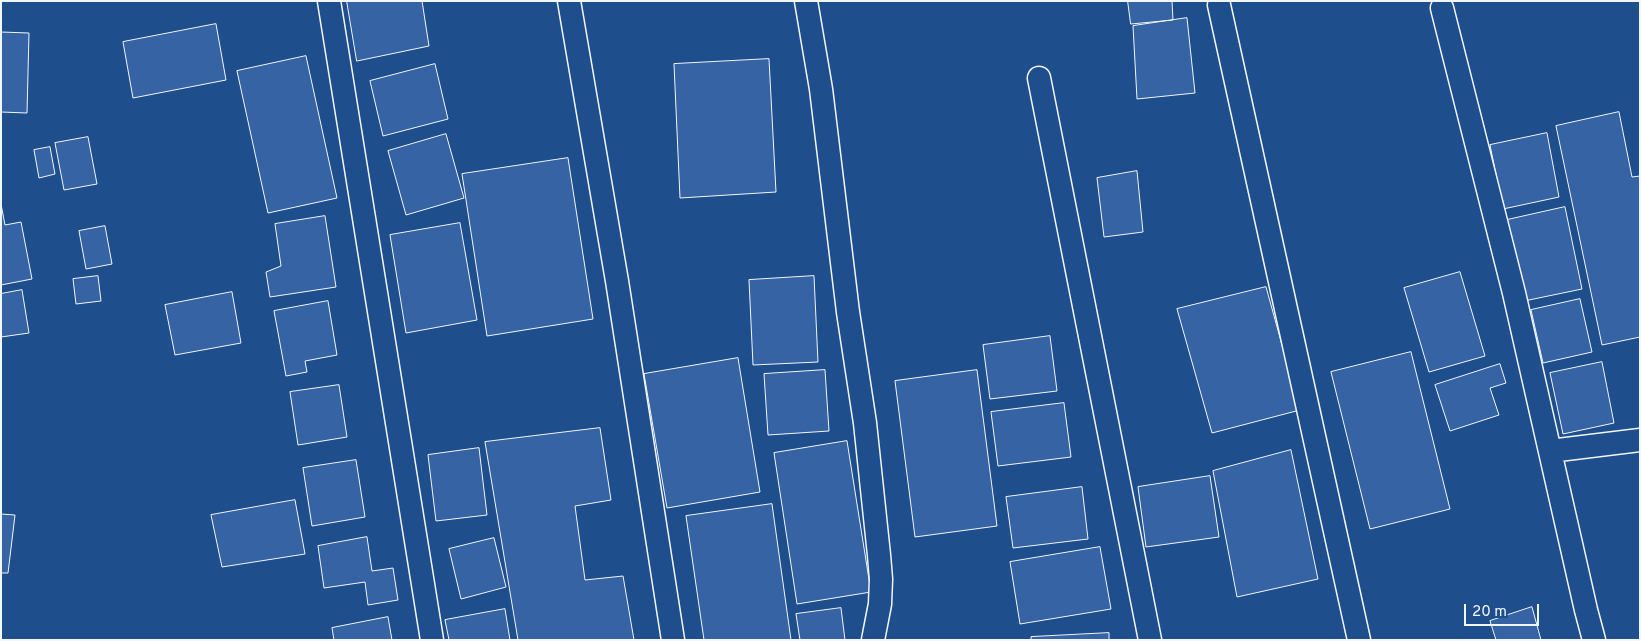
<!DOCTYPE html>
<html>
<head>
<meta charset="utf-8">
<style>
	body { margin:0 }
	#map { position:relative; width:1641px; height:641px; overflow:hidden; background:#1f4e8c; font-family:Overpass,sans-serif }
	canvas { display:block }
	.frame { position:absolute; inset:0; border:2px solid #f2f6ff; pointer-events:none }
	.scale { position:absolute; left:1464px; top:604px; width:75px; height:22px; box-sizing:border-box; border:2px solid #f2f6ff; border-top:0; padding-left:6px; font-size:15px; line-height:18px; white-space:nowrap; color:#f2f6ff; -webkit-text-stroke:4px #1f4e8c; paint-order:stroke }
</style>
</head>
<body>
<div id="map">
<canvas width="1641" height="641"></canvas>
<div class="frame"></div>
<div class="scale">20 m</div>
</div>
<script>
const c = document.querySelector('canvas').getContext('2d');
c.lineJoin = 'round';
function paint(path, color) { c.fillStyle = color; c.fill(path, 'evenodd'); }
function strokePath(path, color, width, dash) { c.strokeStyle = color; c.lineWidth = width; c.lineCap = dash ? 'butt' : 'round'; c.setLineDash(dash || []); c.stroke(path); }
const building = new Path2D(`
	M347,1H422L429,46L357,61Z
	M1128,1H1172L1173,20L1131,24Z
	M1187,18L1195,93L1137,99L1133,26Z
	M216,24L226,80L133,98L123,42Z
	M1,32L29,33L27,113L1,112Z
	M306,56L337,198L268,213L237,71Z
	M769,59L776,192L680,198L674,64Z
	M435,64L448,119L383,136L370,81Z
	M1619,112L1632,177L1640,176V337L1602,345L1556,126Z
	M1547,133L1559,197L1503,209L1490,145Z
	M446,134L464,198L406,215L388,151Z
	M88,137L97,184L64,190L55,143Z
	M50,147L55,174L39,178L34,150Z
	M568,158L593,319L487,336L462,174Z
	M1137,171L1143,232L1104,237L1097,178Z
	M1,204L5,225L21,222L32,279L1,285Z
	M1565,207L1582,289L1524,301L1507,220Z
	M325,216L336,287L270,297L266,272L281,266L275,224Z
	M460,223L477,320L406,333L390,235Z
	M105,226L112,264L86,269L79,231Z
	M1460,272L1485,356L1429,372L1404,288Z
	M98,276L101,301L76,304L73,279Z
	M814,276L818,362L753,365L749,280Z
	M1266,287L1300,410L1212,433L1177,309Z
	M22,290L29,333L1,337V294Z
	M232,292L241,343L175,355L165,305Z
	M1580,299L1592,352L1543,363L1531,310Z
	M328,301L337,355L305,361L307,372L286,376L274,311Z
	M1050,336L1057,391L990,399L983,345Z
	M1411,352L1450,509L1370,529L1331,372Z
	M738,358L760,492L667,508L644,374Z
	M1602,362L1614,423L1563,434L1550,373Z
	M1500,364L1506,383L1490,388L1499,415L1450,431L1435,385Z
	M825,370L829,431L768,435L764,374Z
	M977,370L997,526L915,537L895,381Z
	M339,385L347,437L298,445L290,392Z
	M1064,403L1071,457L998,466L991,412Z
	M600,428L611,500L575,506L585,580L623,576L634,640H518L485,442Z
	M847,441L871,592L797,604L774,453Z
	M479,448L487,515L436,521L428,455Z
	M1291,450L1318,579L1237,597L1213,471Z
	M356,460L365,517L312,526L303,468Z
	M1210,476L1219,537L1146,547L1138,487Z
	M1082,487L1088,539L1013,548L1006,497Z
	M295,500L305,554L222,567L211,515Z
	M772,504L791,640H704L686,516Z
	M1,514L15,515L8,573H1Z
	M367,537L372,571L393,568L398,600L368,605L365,582L324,588L318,546Z
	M494,538L506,587L461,599L449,549Z
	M1100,547L1111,609L1020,624L1010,562Z
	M1532,607L1541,640H1496L1490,621Z
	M841,608L845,640H800L796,614Z
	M505,609L510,640H449L445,620Z
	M388,617L392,640H334L332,628Z
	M1109,633V640H1031V637Z`);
const street = new Path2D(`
	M329,1L432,640
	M569,1L617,281L673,640
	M806,1L821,89L848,312L865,423L879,555L881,579L880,604L873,640
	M1219,5L1359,640
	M1442,8L1514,293L1586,610L1594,640
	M1039,78L1150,640
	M1550,451L1640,440`);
paint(building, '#3563a3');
strokePath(building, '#f2f6ff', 1);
strokePath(street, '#f2f6ff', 25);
strokePath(street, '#1f4e8c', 22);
</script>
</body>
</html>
